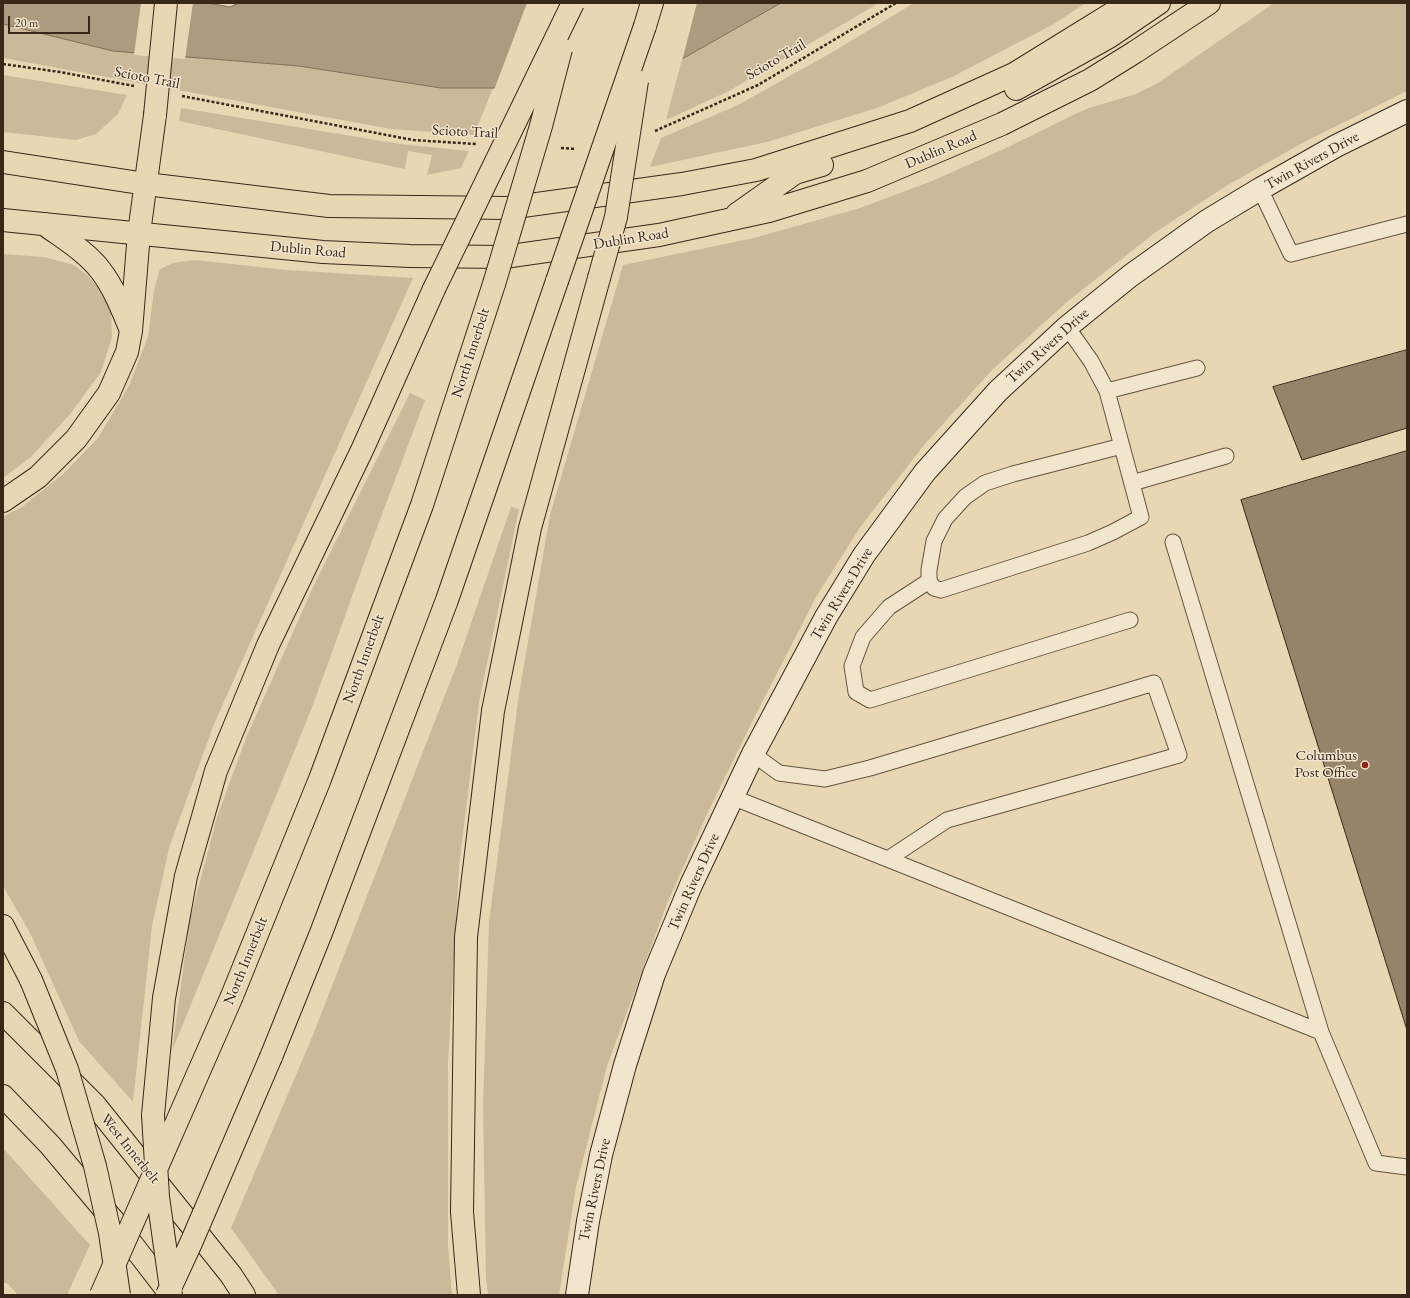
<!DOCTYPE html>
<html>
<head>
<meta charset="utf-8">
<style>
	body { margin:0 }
	#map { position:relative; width:1410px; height:1298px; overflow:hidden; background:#e9d7b4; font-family:"EB Garamond",serif }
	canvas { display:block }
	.frame { position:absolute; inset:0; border:4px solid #39271a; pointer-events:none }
	.scale { position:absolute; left:8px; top:16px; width:82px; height:18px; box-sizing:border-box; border:2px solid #39271a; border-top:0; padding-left:5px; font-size:12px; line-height:14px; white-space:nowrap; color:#39271a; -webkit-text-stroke:3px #f1e5ce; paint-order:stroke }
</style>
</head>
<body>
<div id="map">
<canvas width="1410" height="1298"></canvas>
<div class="frame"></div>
<div class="scale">20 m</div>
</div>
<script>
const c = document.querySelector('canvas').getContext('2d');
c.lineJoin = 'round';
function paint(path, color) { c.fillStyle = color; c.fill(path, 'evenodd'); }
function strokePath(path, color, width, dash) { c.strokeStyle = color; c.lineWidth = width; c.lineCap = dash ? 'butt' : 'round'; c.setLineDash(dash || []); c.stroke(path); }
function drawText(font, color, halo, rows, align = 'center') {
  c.font = font + ' "EB Garamond",serif'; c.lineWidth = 3; c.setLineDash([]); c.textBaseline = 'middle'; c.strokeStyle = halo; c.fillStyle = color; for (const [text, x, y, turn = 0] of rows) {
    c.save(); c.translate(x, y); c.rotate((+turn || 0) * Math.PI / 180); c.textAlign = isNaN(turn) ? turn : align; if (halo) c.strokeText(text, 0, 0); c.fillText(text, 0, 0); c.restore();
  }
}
const green = new Path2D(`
	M782,3H879L729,91L666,120L682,59Z
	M914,3H1086L1052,25L952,77L877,108L767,142L650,167L661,138L736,106L831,53Z
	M1274,3H1407V91L1306,141L1226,186L1156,232L1068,301L993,369L924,445L861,526L816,597L750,726L708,812L668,901L607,1066L576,1187L559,1295H488L486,1279L483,1105L489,922L519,694L550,515L623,265L754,238L860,208L932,181L1004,149L1073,115L1089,108L1136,94L1158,83Z
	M3,24L113,51L299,66L441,88H493L474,135L391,129L3,58Z
	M3,75L127,95L118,114L96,134L76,140L3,132Z
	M181,108L400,144L469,151L461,168L427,175L432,155L408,151L405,169L179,121Z
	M3,254L44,257L74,265L87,275L103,292L111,311L112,337L101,372L71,413L31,457L3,478Z
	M195,260L287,270L413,278L214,724L169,848L152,926L133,1102L79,1041L30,933L3,886V517L23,506L63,474L98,438L130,384L148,336L154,290L160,269L173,263Z
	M410,393L425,400L372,541L313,705L172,1051L190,919L217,817L246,738L314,585Z
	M511,507L519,509L479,702L459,867L448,1063V1246L452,1295H279L231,1228L313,1035L457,664Z
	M3,1148L90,1245L67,1295H18L8,1284L3,1282Z`);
const water = new Path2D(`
	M3,3H208L230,7L239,3H781L682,59L581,85L493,88H441L299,66L113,51L3,24Z`);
const pier = new Path2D(`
	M141,3H193L185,59L134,55Z
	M527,3H697L682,61L581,87L494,90Z`);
const building = new Path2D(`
	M1407,350V428L1302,460L1273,387Z
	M1407,451V1030L1241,500Z`);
const path = new Path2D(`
	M3,64L60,72L134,86
	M182,96L413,140L476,144
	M655,131L758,85L896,3
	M561,148L576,149`);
const lane = new Path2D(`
	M1260,189L1291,254L1407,224
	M1067,327L1091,361L1107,391L1141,517L1113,532L1088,543L941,590L934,588L929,581V570L934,541L945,519L965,497L985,483L1013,474L1122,446
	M1107,391L1197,368
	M1132,483L1226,456
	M1173,542L1321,1032
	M929,581L889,607L863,637L852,666L856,692L870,700L1130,620
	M753,754L779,773L825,779L870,768L1154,683L1179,755L947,820L888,859
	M732,797L1321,1032L1376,1163L1407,1167`);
const secondary = new Path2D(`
	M577,1295L588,1221L601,1155L625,1065L654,974L691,885L753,754L826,617L864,555L925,472L998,391L1067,327L1130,276L1207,221L1260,189L1336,146L1407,111`);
const primary = new Path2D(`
	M1016,89L1109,37L1159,3
	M3,162L146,184L329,206L508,208L682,184L756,170L910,121L1014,74L1129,3
	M737,214L795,173L822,165
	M3,220L323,252L410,256L504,257L659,235L769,211L867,181L1002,124L1090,80L1135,52L1209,3`);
const highway = new Path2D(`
	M645,26L652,3
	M44,224C63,238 87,252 101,271C114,288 122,309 130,328
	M3,501L38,477L76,439L109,393L127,352L131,331L139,233L155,115
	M3,926L31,980
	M232,996L320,779L422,505L494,284
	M3,1013L95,1105L231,1275L244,1295
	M271,1057L321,933L447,600L557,281
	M3,1096L50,1145L118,1226L171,1295
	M153,1115L164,998L186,876L216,771L268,645L363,448L434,289
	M469,1295L462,1212L466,937L493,711L530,528L599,278`);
const highwayBridge = new Path2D(`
	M155,115L166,3
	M599,278L616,217L637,81
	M557,281L645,26
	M494,284L541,126L561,49
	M434,289L573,3
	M31,980L67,1069L95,1166L110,1233L119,1295
	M153,1115L158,1197L171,1289
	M101,1295L232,996
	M167,1295L191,1243L271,1057`);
const markers = [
	[1365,765,4,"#8f2418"]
];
const streetNames = [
	["Scioto Trail",776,60,-30],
	["Scioto Trail",147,78,11],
	["Scioto Trail",465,132,3],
	["Dublin Road",941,150,-23],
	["Twin Rivers Drive",1312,161,-29],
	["Dublin Road",631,239,-9],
	["Dublin Road",308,250,5],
	["Twin Rivers Drive",1048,346,-42],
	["North Innerbelt",471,353,-72],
	["Twin Rivers Drive",842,594,-59],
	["North Innerbelt",364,659,-70],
	["Twin Rivers Drive",694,882,-66],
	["North Innerbelt",246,961,-68],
	["West Innerbelt",130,1149,51],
	["Twin Rivers Drive",595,1190,-78]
];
const poiNames = [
	["Columbus",1357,756],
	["Post Office",1357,773]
];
paint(green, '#cbb99a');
paint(water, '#ad9b80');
strokePath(water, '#7f6d57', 1);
paint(pier, '#e9d7b4');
paint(building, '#95836a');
strokePath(building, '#39271a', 1);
strokePath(lane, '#655340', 17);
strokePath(secondary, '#39271a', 24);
strokePath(primary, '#39271a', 24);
strokePath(highway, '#39271a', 24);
strokePath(path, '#39271a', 2.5, [3, 2]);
strokePath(lane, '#f1e5ce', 15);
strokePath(secondary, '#f1e5ce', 22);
strokePath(primary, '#e9d7b4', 22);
strokePath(highway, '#e9d7b4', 22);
strokePath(highwayBridge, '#39271a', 24, []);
strokePath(highwayBridge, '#e9d7b4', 22);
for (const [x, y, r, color] of markers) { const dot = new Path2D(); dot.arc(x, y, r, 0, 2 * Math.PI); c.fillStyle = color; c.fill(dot); strokePath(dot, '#f1e5ce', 1.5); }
drawText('15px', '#39271a', '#f1e5ce', streetNames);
drawText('15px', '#39271a', '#f1e5ce', poiNames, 'right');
</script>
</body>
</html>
